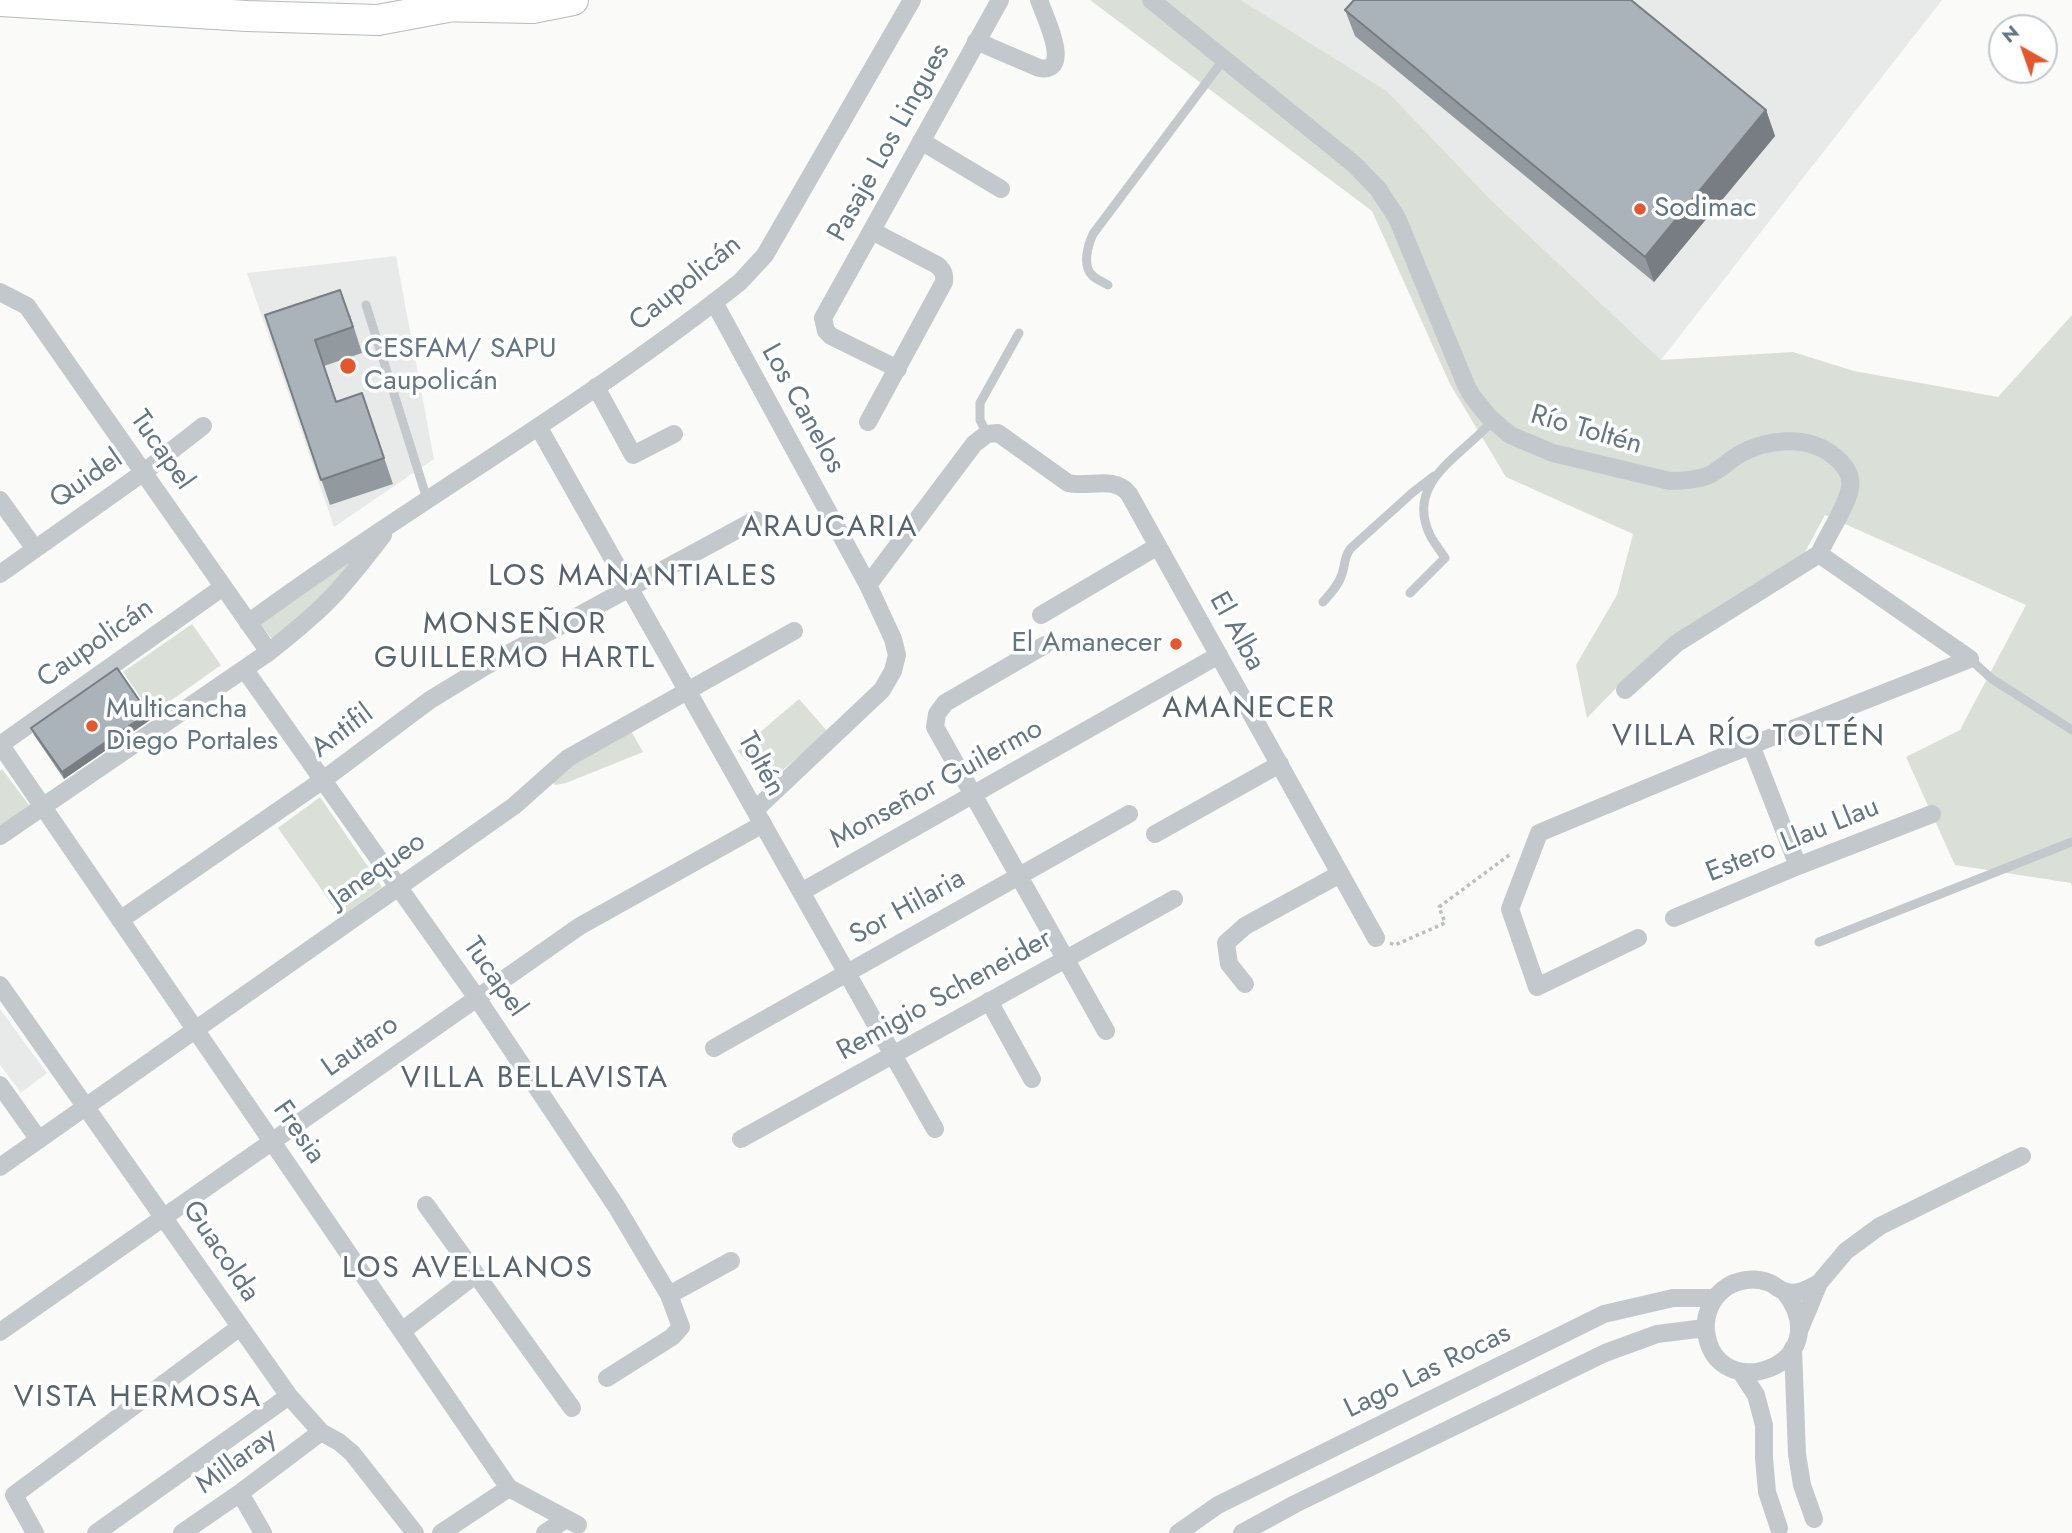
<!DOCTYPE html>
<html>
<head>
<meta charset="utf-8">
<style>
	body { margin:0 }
	#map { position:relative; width:2072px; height:1533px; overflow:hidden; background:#fafaf8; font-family:Jost,sans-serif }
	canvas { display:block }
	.north { position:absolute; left:1988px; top:14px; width:70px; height:70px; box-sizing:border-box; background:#fff; border:2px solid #c1c8cd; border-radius:50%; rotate:320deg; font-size:19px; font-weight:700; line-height:28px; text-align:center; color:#657683 }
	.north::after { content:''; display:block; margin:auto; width:24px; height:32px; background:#e4572e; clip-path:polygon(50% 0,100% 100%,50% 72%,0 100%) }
</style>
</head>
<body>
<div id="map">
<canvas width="2072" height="1533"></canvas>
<div class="north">N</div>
</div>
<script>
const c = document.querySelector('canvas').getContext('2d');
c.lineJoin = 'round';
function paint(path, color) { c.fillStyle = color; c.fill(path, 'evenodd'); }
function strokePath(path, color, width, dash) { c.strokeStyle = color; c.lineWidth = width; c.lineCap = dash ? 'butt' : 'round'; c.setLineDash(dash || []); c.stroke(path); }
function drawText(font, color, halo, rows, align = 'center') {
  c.font = font + ' Jost,sans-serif'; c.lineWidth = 7; c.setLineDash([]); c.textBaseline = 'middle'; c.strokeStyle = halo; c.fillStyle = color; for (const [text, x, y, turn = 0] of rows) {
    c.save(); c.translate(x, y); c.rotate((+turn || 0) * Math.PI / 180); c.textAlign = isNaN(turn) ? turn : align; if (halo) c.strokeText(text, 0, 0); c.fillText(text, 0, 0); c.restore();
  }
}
const built = new Path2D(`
	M1241,0H1942L1661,360L1490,199L1387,91Z
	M396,256L434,459L334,527L247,273Z
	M0,1009L47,1073L21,1093L0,1065Z`);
const green = new Path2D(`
	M1090,0H1241L1387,91L1490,199L1661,360L1793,352L1854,371L1998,397L2072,315V886L2071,883L1955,865L1906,757L1960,730L2026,605L1825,515L1798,565L1621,683L1587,718L1576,665L1617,595L1633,534L1506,477L1450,384L1372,211Z
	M361,548L332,587L296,620L272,639L259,623Z
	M192,624L221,665L152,714L123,672Z
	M799,699L828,732L766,784L738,751Z
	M631,731L643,752L566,783L555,785L550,780L562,768Z
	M2,769L29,805L0,825V771Z
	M320,797L382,887L341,917L278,828Z`);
const path = new Path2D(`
	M1390,943L1395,945L1445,923L1439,907L1512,853`);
const service = new Path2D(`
	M1108,285C1103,282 1095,279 1092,275C1082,265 1088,245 1093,234L1224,59
	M366,305L427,499
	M987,434L980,420V403L1019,333
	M1410,593L1445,558C1440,550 1434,543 1430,535C1404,481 1464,455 1492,421
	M1323,602C1330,594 1339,585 1342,574C1346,563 1343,558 1351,548L1412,493L1434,476
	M1970,659L1992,679L2072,730
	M1819,942L2072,842`);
const minor = new Path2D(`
	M1151,0L1355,165L1378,189L1397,218L1466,385L1472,396L1489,417L1510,435L1553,453L1670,481C1682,481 1695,480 1707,476C1719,471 1727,462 1738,455C1766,439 1807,434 1834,456C1859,476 1851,491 1839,516C1832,529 1825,541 1819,554
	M976,41L1039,68C1074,74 1044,15 1039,0
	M921,141L1001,189
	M0,292L27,306L269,652
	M714,302L868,585L893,639L897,655L893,671L882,690L755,810
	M898,369L831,336L826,331L823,318L1000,0
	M596,387L633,455L674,434
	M868,422L944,282C945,274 943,270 937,265L872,231
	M539,428L935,1129
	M0,500L35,549
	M1819,554L1970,659
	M0,574L144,472L203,426
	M868,585L974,444L987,434L998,433L1068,483C1088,488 1114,475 1129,494L1376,938
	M1041,615L1158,546
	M248,623C409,505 584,406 740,282L765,255L912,0
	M1045,645L945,703L937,714L935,727L1106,1031
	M245,670L477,998L616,1206L669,1295L681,1327L672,1337L607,1378
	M1625,690L1677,643L1819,554
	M0,744L509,1488L578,1525
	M0,745L223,587
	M1751,745L1798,866
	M1155,834L1280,764
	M0,836L269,652C290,635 312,618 331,598C350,578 367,556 383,535
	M801,892L1219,655
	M1674,918L1798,866L1932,814
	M120,920L323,780L430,700L484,667L755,520
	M1638,938L1537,987L1510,909L1539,833L1724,756L1970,659
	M1245,984L1229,964L1226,943L1245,926L1340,874
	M0,985L289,1396L321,1432L339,1442L352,1453L415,1533
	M989,1001L1032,1079
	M714,1048L1129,814
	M0,1085L39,1140
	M741,1139L1174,899
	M0,1167L514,806L568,758L794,631
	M426,1205L572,1408
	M1784,1291C1842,1365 1715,1409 1706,1331C1704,1315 1712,1298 1724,1289C1737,1279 1755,1277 1770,1283C1775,1285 1779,1290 1784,1291C1796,1296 1808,1289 1819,1283
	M669,1295L731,1261
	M402,1331L475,1275
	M1799,1331L1819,1283L1846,1251L1880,1226L2022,1156
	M0,1332L580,926L763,824
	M1793,1348L1797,1454L1802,1485L1814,1519
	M1741,1372L1756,1395L1764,1425V1458L1767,1492L1779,1528
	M240,1493L263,1533
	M35,1533L14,1495L240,1327
	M96,1533L289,1396
	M182,1533L240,1493L321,1432
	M441,1533L509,1488
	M545,1533L566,1519
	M1178,1533L1218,1505L1604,1314L1673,1298H1714
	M1242,1533L1295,1504L1605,1353L1657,1334L1705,1328`);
const primary = new Path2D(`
	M0,1L247,16L378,20L453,6
	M435,6L533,8L573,0`);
const wall = new Path2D(`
	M1345,10L1766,110L1775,136L1654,282L1355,36Z
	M265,315H350L362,353L324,366L337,402L371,419L393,484L330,505Z
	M150,720L64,779L34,735L31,728Z`);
const shadedWall = new Path2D(`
	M1766,110L1775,136L1654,282L1645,257Z
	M148,713L150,720L64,779L62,772Z`);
const building = new Path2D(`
	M1354,0H1631L1766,110L1645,257L1345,10Z
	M340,290L353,327L315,340L336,402L362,393L384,458L321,480L265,315Z
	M117,668L148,713L62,772L31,728Z`);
const markers = [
	[1640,209,7,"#e4572e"],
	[348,366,9,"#e4572e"],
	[1176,644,7,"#e4572e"],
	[92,726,7,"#e4572e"]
];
const streetNames = [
	["Pasaje Los Lingues",890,143,-61],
	["Caupolicán",686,284,-39],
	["Los Canelos",802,409,61],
	["Río Toltén",1586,431,16],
	["Tucapel",161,451,55],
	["Quidel",87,480,-35],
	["El Alba",1236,632,61],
	["Caupolicán",96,644,-35],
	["Antifil",343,732,-37],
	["Toltén",760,765,61],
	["Monseñor Guilermo",937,785,-29],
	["Estero Llau Llau",1793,841,-22],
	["Janequeo",378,871,-35],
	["Sor Hilaria",908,908,-29],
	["Tucapel",494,978,55],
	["Remigio Scheneider",945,996,-29],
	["Lautaro",361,1047,-35],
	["Fresia",298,1133,55],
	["Guacolda",220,1252,56],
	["Lago Las Rocas",1428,1372,-26],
	["Millaray",237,1462,-36]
];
const poiNames = [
	["Sodimac",1654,209],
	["CESFAM/ SAPU",364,350],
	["Caupolicán",364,382],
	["El Amanecer",1162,644,"right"],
	["Multicancha",106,710],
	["Diego Portales",106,742]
];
const neighbourhoodNames = [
	["ARAUCARIA",830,529],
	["LOS MANANTIALES",633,578],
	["MONSEÑOR",515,626],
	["GUILLERMO HARTL",515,660],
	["AMANECER",1249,710],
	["VILLA RÍO TOLTÉN",1749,738],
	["VILLA BELLAVISTA",535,1080],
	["LOS AVELLANOS",468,1270],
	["VISTA HERMOSA",138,1399]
];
paint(built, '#e8e9e9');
paint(green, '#dadfd7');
strokePath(primary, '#b5babe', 32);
strokePath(path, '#bbbfc2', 3.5, [3.5, 3.5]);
strokePath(service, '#c3c8cc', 9);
strokePath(minor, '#c3c8cc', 18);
strokePath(primary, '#fff', 30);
paint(wall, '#929a9f');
paint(shadedWall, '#777d82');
paint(building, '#aab3b9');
strokePath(building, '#777d82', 2);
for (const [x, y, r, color] of markers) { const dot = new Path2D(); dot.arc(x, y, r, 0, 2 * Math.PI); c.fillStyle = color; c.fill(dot); strokePath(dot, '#fff', 2.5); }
drawText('28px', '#657683', '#fff', streetNames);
drawText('28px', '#657683', '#fff', poiNames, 'left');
c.letterSpacing = '2px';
drawText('30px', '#57646e', '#fff', neighbourhoodNames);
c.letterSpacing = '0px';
</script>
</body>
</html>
